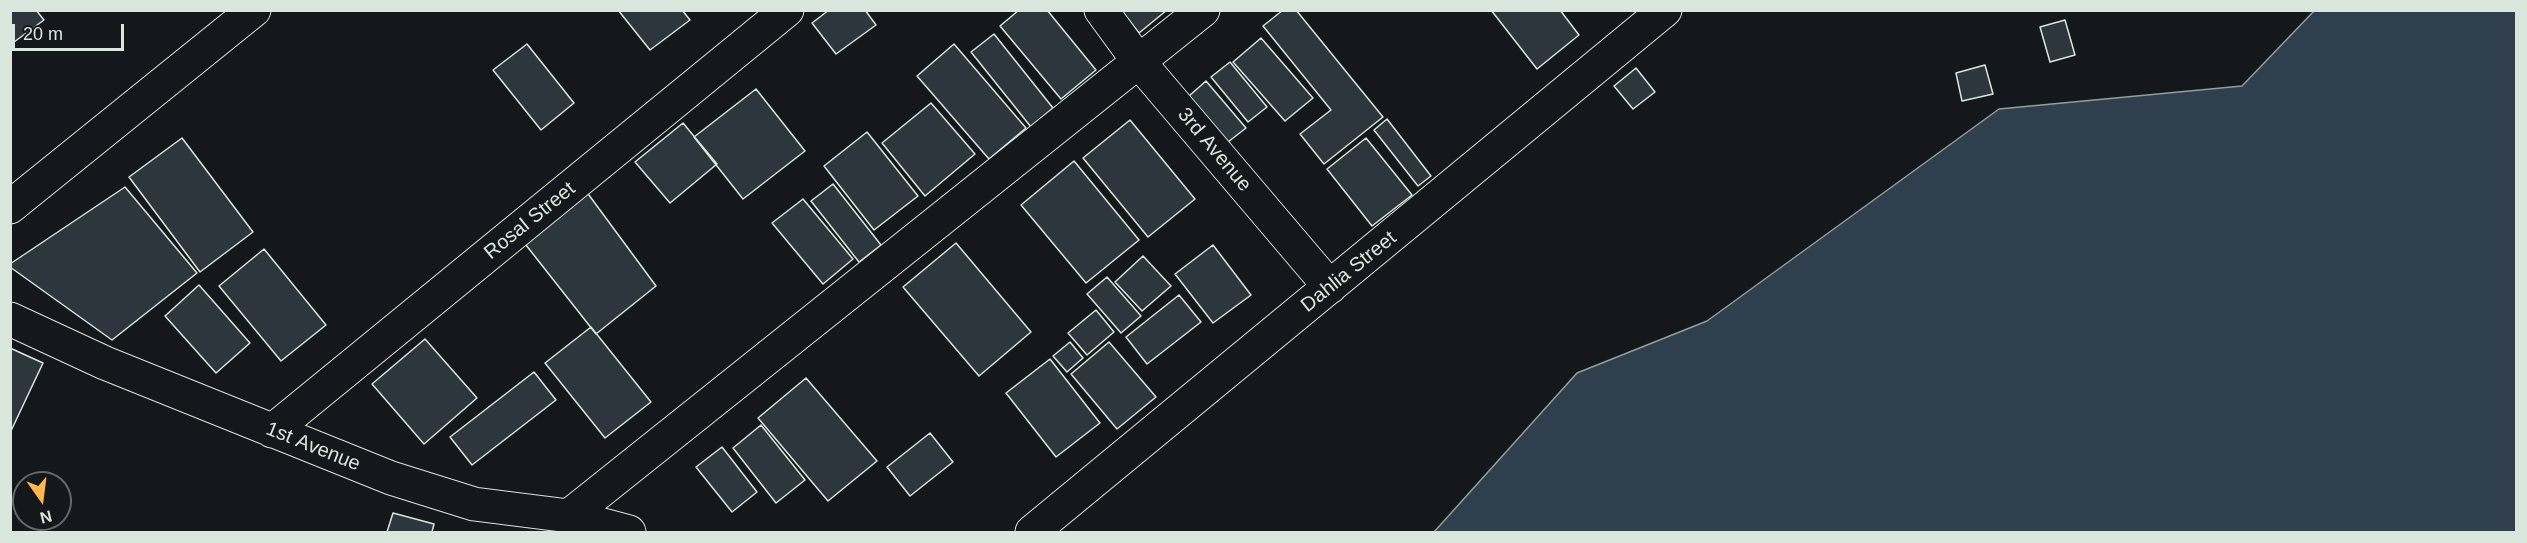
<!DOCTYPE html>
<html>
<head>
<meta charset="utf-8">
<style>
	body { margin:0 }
	#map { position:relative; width:2527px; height:543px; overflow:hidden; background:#14181c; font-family:Arial,sans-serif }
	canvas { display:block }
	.frame { position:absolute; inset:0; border:12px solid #d8e6dc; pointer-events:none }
	.north { position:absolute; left:12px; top:471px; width:60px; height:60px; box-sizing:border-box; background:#14181c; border:2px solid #626a69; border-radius:50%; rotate:166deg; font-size:16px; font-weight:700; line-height:24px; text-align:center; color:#d8e6dc }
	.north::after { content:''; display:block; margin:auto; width:21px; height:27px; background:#ffb74d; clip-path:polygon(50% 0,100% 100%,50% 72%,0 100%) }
	.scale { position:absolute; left:12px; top:24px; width:112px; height:27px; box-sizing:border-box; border:3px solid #d8e6dc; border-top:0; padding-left:8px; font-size:18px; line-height:21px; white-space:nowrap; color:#d8e6dc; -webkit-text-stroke:4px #14181c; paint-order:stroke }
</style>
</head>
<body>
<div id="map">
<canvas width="2527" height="543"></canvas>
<div class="frame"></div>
<div class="north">N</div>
<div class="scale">20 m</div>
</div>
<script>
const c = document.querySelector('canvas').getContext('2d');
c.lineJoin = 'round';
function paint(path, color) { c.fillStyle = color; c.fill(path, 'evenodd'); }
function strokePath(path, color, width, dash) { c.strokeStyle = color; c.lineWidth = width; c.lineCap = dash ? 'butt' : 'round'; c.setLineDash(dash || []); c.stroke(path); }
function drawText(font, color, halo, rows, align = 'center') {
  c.font = font + ' Arial,sans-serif'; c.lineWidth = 4.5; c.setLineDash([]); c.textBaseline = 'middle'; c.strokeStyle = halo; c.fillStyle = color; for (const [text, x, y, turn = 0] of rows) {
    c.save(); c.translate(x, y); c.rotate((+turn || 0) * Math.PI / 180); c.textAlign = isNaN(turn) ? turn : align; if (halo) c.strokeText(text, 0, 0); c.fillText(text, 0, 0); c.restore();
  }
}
const water = new Path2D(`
	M2314,11H2516V532H1434L1577,373L1707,321L1999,109L2242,86Z`);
const building = new Path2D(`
	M10,10H36L44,20L10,45Z
	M618,10H682L690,20L650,50Z
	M829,10H865L876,25L836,54L812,23Z
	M1019,10H1047L1096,70L1061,99L1000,26Z
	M1121,10H1167L1139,33Z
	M1283,10H1296L1383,117L1324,164L1300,134L1331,110L1263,26Z
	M1491,10H1560L1579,35L1537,69Z
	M2065,20L2075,55L2050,62L2040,27Z
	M994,34L1053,108L1031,127L971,52Z
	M1261,38L1313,98L1285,121L1233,62Z
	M527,44L574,103L541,130L493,70Z
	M954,44L1026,128L989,159L917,76Z
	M1230,62L1267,107L1248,122L1211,77Z
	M1985,65L1993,94L1962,101L1956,73Z
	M1636,68L1655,92L1633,109L1614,86Z
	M1206,81L1246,128L1228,142L1189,96Z
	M756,89L805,151L743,199L694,137Z
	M931,103L975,154L925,196L882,143Z
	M1387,119L1431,176L1418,186L1374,130Z
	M1130,120L1195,199L1148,237L1083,158Z
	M683,123L717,164L670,203L635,162Z
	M867,132L918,196L874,230L824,166Z
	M182,138L253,232L200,272L129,177Z
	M1366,138L1412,195L1372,226L1327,169Z
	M1074,161L1139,240L1086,283L1021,205Z
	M833,184L881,245L859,262L811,201Z
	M125,187L197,273L112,340L10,267V264Z
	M583,187L656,286L596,334L522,240Z
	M803,199L853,259L823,284L772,223Z
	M956,243L1031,332L979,376L903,287Z
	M1213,245L1251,295L1213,323L1175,274Z
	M264,249L326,325L281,361L219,286Z
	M1143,256L1171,286L1142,311L1115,282Z
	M1107,277L1141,316L1121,333L1087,294Z
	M199,285L250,343L216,373L165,316Z
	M1179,295L1201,322L1147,364L1126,337Z
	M1096,310L1114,332L1087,355L1068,333Z
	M591,327L651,402L605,438L545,363Z
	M425,339L477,398L424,444L372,384Z
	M1070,342L1083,358L1067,372L1053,356Z
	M1109,342L1156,397L1117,429L1071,374Z
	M10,348L43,363L10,433Z
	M1050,359L1100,423L1056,457L1006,393Z
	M534,372L556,400L472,465L450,437Z
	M806,378L877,461L828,501L758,418Z
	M761,425L805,480L776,503L733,448Z
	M930,433L953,462L910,496L887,467Z
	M722,447L757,492L732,512L696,467Z
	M393,513L434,524L432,532H387Z`);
const minor = new Path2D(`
	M1101,10L1139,62L1330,287
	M10,319L105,363L391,478L474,504L569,516L629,532
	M272,431L787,10
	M569,516L1203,10
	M1032,532L1665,10`);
const major = new Path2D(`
	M10,207L254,10`);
const streetNames = [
	["3rd Avenue",1214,150,50],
	["Rosal Street",530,221,-39],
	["Dahlia Street",1349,272,-39],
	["1st Avenue",313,447,22]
];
paint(water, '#2f3f4d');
strokePath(water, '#939e99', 1.5);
paint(building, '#2c363c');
strokePath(building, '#d8e6dc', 1.5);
strokePath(minor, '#d8e6dc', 35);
strokePath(major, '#d8e6dc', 35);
strokePath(minor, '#14181c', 33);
strokePath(major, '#14181c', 33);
drawText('20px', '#d8e6dc', '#14181c', streetNames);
</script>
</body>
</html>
